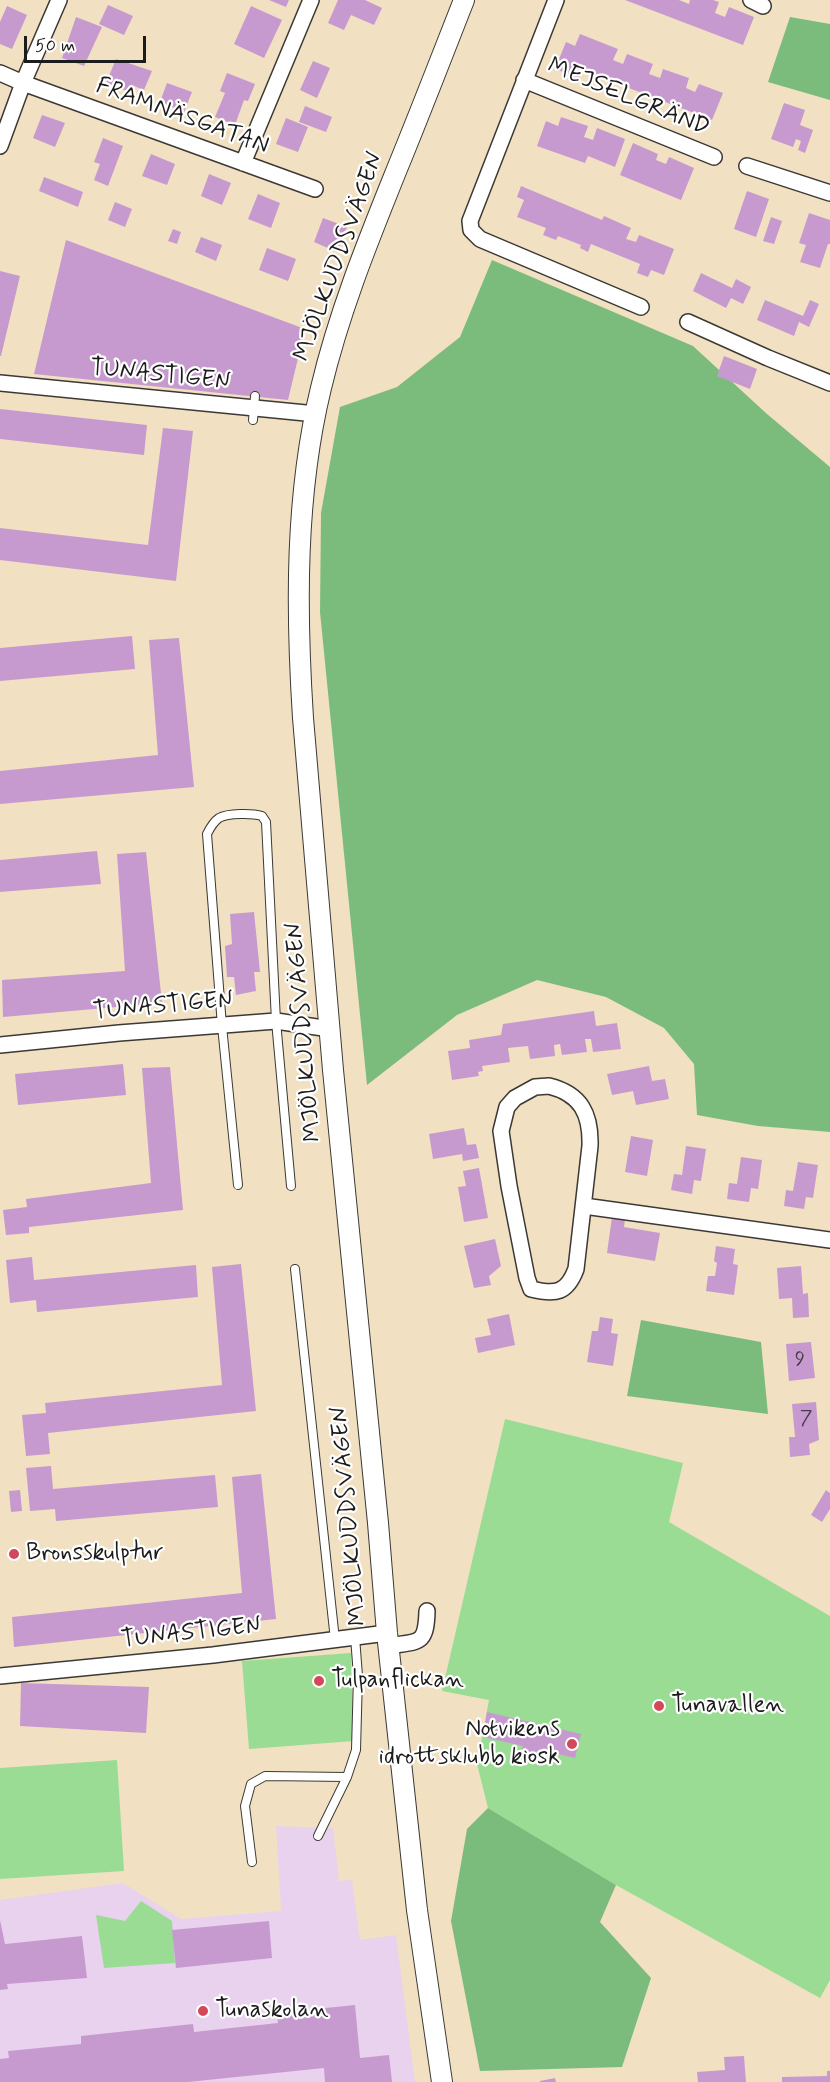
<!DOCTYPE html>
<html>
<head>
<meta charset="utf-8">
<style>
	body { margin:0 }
	#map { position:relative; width:830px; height:2082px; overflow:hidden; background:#f1e0c2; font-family:Mynerve,sans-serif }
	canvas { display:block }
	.scale { position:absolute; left:24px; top:36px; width:122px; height:27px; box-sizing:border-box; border:3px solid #1c1c1c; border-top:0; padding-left:8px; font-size:18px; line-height:21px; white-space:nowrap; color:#1c1c1c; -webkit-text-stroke:4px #fff; paint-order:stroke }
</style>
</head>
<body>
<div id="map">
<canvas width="830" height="2082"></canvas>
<div class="scale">50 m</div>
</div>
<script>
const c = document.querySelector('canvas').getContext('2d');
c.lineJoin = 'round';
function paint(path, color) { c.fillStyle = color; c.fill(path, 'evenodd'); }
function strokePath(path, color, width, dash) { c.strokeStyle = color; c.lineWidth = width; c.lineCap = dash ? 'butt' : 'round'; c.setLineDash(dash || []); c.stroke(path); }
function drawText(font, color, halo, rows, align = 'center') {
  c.font = font + ' Mynerve,sans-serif'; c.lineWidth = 4.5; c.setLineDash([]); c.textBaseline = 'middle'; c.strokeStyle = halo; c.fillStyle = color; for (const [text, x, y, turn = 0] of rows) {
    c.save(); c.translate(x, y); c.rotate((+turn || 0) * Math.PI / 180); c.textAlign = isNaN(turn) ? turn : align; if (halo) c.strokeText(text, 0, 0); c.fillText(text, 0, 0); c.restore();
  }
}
const built = new Path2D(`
	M276,1826L333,1828L339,1881L352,1880L360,1940L396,1935L415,2082H0V1900L123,1883L181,1919L281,1911Z`);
const green = new Path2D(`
	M505,1419L683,1463L669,1522L830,1616V1980L820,1998L616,1885L488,1808L477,1764L489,1700L442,1691Z
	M351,1653L354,1741L249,1749L242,1661Z
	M117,1760L124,1871L0,1879V1768Z
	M141,1901L172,1921L175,1963L104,1968L96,1915L125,1921Z`);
const forest = new Path2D(`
	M790,17L830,24V100L768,82Z
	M492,260L693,346L767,414L830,467V1132L758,1126L697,1115L694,1064L664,1028L606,997L537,980L457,1015L367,1085L320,612L321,513L340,407L397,387L460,337Z
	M641,1320L761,1342L768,1414L627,1396Z
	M488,1808L616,1885L600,1922L651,1978L622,2067L480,2071L451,1921L467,1829Z`);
const building = new Path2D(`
	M269,0H289L286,7Z
	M338,0H365L382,8L374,25L351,15L344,30L328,23Z
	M625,0H679L689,4L690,0H713L719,2L715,13L725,17L729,7L754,17L743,45Z
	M108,5L133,16L124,35L99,24Z
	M7,6L27,15L12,49L0,44V22Z
	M251,6L282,20L264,58L234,44Z
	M76,17L102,27L84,66L62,58Z
	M580,34L618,49L613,60L623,64L627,54L653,64L649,74L660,78L663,69L689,78L686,88L695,92L699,84L723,93L712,120L582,70L579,78L555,69L566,42L575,46Z
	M116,59L152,71L144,90L134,86L132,93L106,83Z
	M313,61L330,68L317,98L300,90Z
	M227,73L255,84L248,101L244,100L235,125L215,117L225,93L220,91Z
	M167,83L192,92L184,112L160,102Z
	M784,103L805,110L800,125L813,130L805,153L798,150L801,141L796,139L793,147L771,139Z
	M305,106L332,117L326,132L299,122Z
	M42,115L65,123L55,147L33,138Z
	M561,117L588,126L584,137L593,140L597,128L625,139L615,167L588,156L585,163L537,146L546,121L558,126Z
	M286,118L308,127L298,152L276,144Z
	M103,138L123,146L108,186L94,180L100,164L94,162Z
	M633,143L658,154L656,160L666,164L669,157L694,168L681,200L620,175Z
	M151,154L175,164L167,185L142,176Z
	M209,174L231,183L222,205L201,196Z
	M44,177L83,192L78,207L39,191Z
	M521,186L602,220L604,216L631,228L626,239L636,242L639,235L674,249L664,275L651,270L648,277L637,273L640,264L591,244L588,252L580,248L581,245L558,236L556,240L543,235L546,228L517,217L524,200L517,197Z
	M747,191L769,199L756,237L734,229Z
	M258,194L280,203L271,228L248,219Z
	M115,202L132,209L125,227L108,220Z
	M809,213L830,220V244H828L820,268L800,262L806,245L799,243Z
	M771,217L782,221L774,244L763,241Z
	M323,218L347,227L337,252L314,242Z
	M173,229L181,232L177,244L168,241Z
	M201,237L222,245L216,261L195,252Z
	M66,240L305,329L288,400L34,374Z
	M267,248L296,259L288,281L259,270Z
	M0,271L20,276L1,356H0Z
	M701,273L732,288L736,279L751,287L743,304L731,298L726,308L693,291Z
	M765,300L803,316L810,300L819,304L809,327L799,322L794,336L757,320Z
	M724,356L757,369L750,389L717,376Z
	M0,409L147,425L144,455L0,439Z
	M163,428L193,431L176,581L0,560V528L148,545Z
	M132,636L135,669L0,681V648Z
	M179,638L194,787L0,804V771L158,755L149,640Z
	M97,851L101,884L0,892V860Z
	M146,852L162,1003L3,1017L2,980L125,971L117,854Z
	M254,912L260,972H254L256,991L236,995L234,977H227L225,946L232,944L230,914Z
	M594,1011L596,1026L617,1023L621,1049L593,1052L591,1039H585L587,1052L562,1055L560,1044L554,1045L555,1056L530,1059L528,1046L508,1048L510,1062L482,1066L483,1071L478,1072L479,1076L452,1080L448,1051L470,1048L469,1040L501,1035L503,1024Z
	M123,1064L126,1095L18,1105L15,1074Z
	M649,1066L652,1081L665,1079L669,1099L636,1105L633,1091L612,1095L607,1074Z
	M170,1067L183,1210L29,1227V1233L6,1235L3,1210L27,1207L26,1199L151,1183L142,1068Z
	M464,1128L467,1145L476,1144L479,1158L463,1161L462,1154L433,1159L429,1134Z
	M631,1136L653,1140L647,1176L625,1172Z
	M686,1146L706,1149L701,1181L694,1180L692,1194L671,1190L674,1174L682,1175Z
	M741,1157L762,1160L758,1189L751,1188L749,1202L727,1199L729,1183L737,1184Z
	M798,1162L818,1165L813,1198L806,1197L804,1209L784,1206L786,1190L793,1191Z
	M479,1168L488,1218L464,1222L458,1187L466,1186L463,1171Z
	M612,1217L625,1219L624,1227L660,1233L655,1261L607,1253Z
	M495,1239L501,1266L489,1276L491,1285L474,1288L464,1246Z
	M716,1246L735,1249L733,1264L738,1265L734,1295L706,1291L708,1276H715L717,1263L714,1261Z
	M32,1257L34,1280L196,1265L198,1297L37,1312L36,1300L10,1303L6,1260Z
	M241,1264L256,1411L48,1433L50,1454L26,1456L22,1415L46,1413L45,1403L222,1385L212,1267Z
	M801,1266L803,1294L808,1293L809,1317L793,1318L792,1298L779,1299L777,1268Z
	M509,1314L515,1345L478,1353L475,1338L491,1335L487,1319Z
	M600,1317L613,1319L611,1333L618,1334L613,1366L587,1362L592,1331H598Z
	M811,1342L815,1378L789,1381L786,1344Z
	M816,1402L819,1440L809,1444L810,1455L790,1457L789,1437H795L792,1404Z
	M51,1466L53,1489L215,1475L218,1507L56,1521L55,1509L30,1511L26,1468Z
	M261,1474L276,1619L14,1647L12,1617L242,1593L232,1477Z
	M20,1490L22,1511L11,1512L9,1491Z
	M826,1490L830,1493V1509L822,1522L811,1515Z
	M21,1683L149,1687L146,1733L20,1726Z
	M487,1712L581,1734L575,1758L544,1751L542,1757L521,1752L523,1746L483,1737Z
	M0,1920L5,1944L82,1936L87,1978L7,1984L8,1989L0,1990Z
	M269,1921L272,1958L176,1968L172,1930Z
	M355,2005L360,2058L389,2055L392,2082H325L324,2068L188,2082H0V2059L9,2058L8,2051L81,2044V2036L193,2024L194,2032L278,2023L277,2013Z
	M744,2056L746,2082H698L697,2072L725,2070L724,2057Z
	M827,2071H830V2082H782V2077L827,2076Z
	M555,2078L556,2082H540V2081Z`);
const service = new Path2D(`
	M253,420L255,396
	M238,1185L222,1026L207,834C210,828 213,822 219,818C228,813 252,813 262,816L266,822L276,1021L291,1186
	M295,1269L335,1640
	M318,1836L347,1777L356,1750L358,1676L355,1637
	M252,1862L245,1806L251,1784L265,1776L347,1777`);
const minor = new Path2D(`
	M556,0L470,221L471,230L480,239L641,307
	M751,0L763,6
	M0,73L23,83L315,189
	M524,80L714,157
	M0,146L23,83L59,0
	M243,163L311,0
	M747,166L830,193
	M688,322L768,358L830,383
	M0,383L316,414
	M0,1045L119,1033L276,1021L330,1029
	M549,1086C581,1094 591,1114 590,1146L576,1269C567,1293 556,1295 531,1289L527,1278L509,1186L501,1131L507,1107L515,1098L535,1087Z
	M584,1206L830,1240
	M388,1646C419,1641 426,1646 427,1611
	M0,1676L213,1655L387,1633`);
const tertiary = new Path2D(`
	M442,2082L417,1910L387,1633L378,1523L333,1070L303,718C296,609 295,495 321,388C339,312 368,241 397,169C420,113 442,56 464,0`);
const markers = [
	[14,1554,6,"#d1495b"],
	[319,1681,6,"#d1495b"],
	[659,1706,6,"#d1495b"],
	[572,1744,6,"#d1495b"],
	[203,2011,6,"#d1495b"]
];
const numberNames = [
	["9",800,1361],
	["7",806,1420]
];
const streetNames = [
	["MEJSELGRÄND",628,98,22],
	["FRAMNÄSGATAN",182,117,20],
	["MJÖLKUDDSVÄGEN",340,257,-70],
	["TUNASTIGEN",160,376,6],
	["TUNASTIGEN",163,1007,-5],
	["MJÖLKUDDSVÄGEN",305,1032,-95],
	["MJÖLKUDDSVÄGEN",350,1516,-95],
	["TUNASTIGEN",191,1634,-6]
];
const poiNames = [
	["Bronsskulptur",26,1554],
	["Tulpanflickan",331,1681],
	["Tunavallen",671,1706],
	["Notvikens",560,1730,"right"],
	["idrottsklubb kiosk",560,1758,"right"],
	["Tunaskolan",215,2011]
];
paint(built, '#e9d2ed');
paint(green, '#9adc93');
paint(forest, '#7bbc7d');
paint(building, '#c79acf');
strokePath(service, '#3c3935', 10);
strokePath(minor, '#3c3935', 18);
strokePath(tertiary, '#3c3935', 22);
strokePath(service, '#fff', 8);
strokePath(minor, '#fff', 15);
strokePath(tertiary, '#fff', 20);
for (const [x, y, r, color] of markers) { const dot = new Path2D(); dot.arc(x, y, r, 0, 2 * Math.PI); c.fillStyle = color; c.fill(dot); strokePath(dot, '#fff', 2); }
drawText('21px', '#473c49', null, numberNames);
drawText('24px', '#1c1c1c', '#fff', streetNames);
drawText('24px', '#1c1c1c', '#fff', poiNames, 'left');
</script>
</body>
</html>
